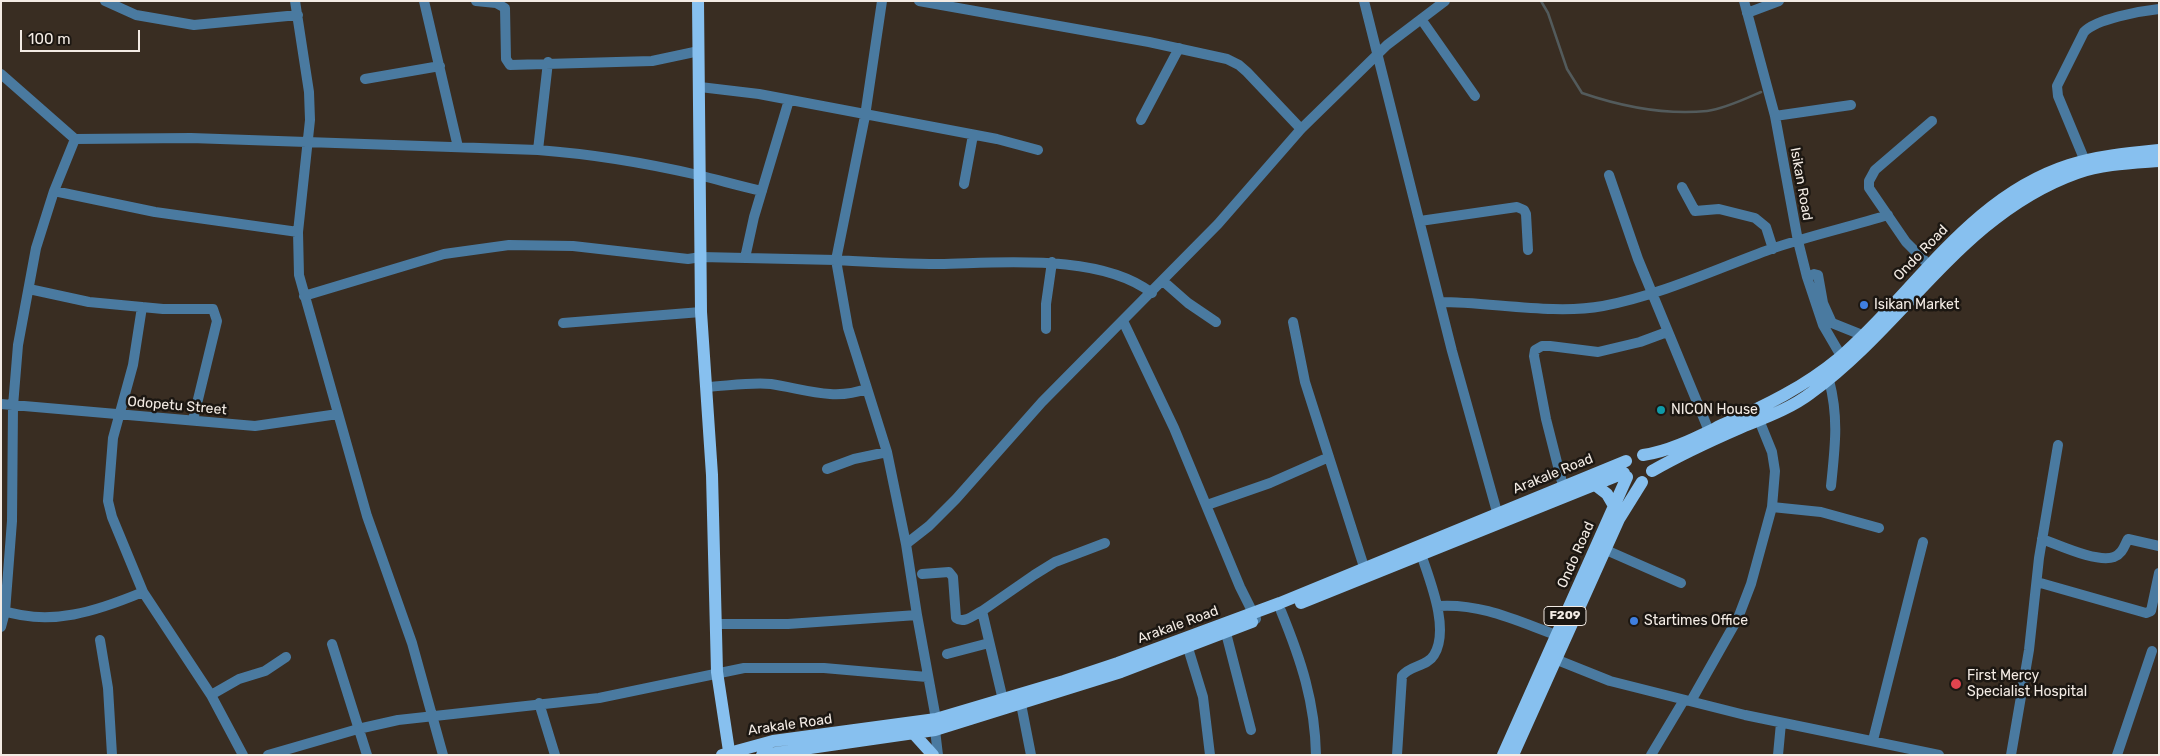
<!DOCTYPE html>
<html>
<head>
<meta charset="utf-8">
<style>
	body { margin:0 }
	#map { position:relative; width:2160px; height:756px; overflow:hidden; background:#392d22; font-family:Rubik,sans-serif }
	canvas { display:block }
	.frame { position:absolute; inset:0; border:2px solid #f3ebe4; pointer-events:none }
	.scale { position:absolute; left:20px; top:30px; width:120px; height:22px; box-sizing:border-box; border:2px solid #f3ebe4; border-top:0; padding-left:6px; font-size:15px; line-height:18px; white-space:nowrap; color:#f3ebe4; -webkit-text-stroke:4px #1c1712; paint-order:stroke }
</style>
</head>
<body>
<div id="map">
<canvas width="2160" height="756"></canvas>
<div class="frame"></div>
<div class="scale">100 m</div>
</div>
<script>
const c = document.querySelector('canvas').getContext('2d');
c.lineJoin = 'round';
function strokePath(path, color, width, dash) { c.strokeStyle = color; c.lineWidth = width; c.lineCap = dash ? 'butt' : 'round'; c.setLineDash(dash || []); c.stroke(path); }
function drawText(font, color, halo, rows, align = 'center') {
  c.font = font + ' Rubik,sans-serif'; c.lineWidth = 5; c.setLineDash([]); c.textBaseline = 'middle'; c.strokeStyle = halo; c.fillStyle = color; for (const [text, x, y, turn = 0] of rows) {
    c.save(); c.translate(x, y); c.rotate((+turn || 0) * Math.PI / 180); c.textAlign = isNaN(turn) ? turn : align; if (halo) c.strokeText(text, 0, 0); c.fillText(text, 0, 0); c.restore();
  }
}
const stream = new Path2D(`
	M1541,1L1548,13L1567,69L1582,93C1620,106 1666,115 1707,111C1724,109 1745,99 1761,92`);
const minor = new Path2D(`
	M105,1L136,15L194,25L298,15
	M295,1L309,92L310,120L298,232L299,275L367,516L412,643L443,755
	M424,1L458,147
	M476,1L496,3L505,8L506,59L510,65L652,61L699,51
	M919,1L1149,42L1227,59L1239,65L1247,72L1301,129
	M1364,1L1452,351L1497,512
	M1744,1L1775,116L1798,241L1807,277L1823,325L1844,361
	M1747,13L1779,1
	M1421,19L1475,96
	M1,74L75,139L191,138L538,150C591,154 646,163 698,175C719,180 740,186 762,191
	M365,79L440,66
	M700,87L759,94L997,139L1038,150
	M1775,116L1851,105
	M1141,120L1179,48
	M538,150L548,62
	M2085,161L2058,96L2057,86L2084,32C2096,19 2140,11 2159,9
	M1609,175L1638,259L1709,431
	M964,184L973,135
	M1682,187L1695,211L1719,209L1755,218L1766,227L1773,249
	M54,191L155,212L298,232
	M1420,221L1517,207L1524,210L1526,214L1528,250
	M745,258L754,217L789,100
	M1929,265L1906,242L1869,188V181L1875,170L1932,121
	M1807,277L1814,274L1818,275L1823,303L1832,323L1862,335
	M1163,281L1188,303L1216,322
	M29,289L89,302L163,309H213L217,321L193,420
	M304,296L444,254L509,245L573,246L688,259L701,257L836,260L865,116L882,1
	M1440,302C1491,302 1554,315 1603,306C1661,295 1716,269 1771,249C1809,236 1849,227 1888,215
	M142,307L133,365L113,438L108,501L112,517L143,592L211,695L243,755
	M1123,321L1174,428L1240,587L1256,619
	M1293,322L1305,382L1364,567
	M563,323L701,312
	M1046,329V304L1052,262
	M1829,380C1839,418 1835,447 1831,486
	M706,387C727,386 751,382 771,384C804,389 834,401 866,389
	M1,404L255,426L338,414
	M827,469L854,459L887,452
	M1563,486L1546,419L1534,356L1535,350L1542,346H1550L1598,352L1640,342L1667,332
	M1207,505L1270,483L1329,457
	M1772,507L1821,512L1879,528
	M2042,539C2059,545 2097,563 2114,557C2123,553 2124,546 2128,539L2159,546
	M906,544L887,452L848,328L836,260C870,262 905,264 939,264C1002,263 1100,253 1152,293
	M1606,550L1681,583
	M922,574L949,572L953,577L956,618C964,624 974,615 982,611
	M2037,582L2146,613L2151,611L2159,573
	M1438,606C1481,603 1517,621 1556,635
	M1,610C51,627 97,611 143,592
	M1281,611C1301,660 1315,702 1316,755
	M715,624H788L917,615
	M1,627L5,612L12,521L13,406L18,345L36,248L54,191L75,139
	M1226,633L1251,730
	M100,640L108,688L112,755
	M332,644L367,755
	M1188,648L1203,697L1210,755
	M947,654L989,643
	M1550,657L1610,681L1745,715L1939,755
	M211,695L239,679L265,671L286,657
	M1003,700L982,611L1034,575L1055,562L1105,543
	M1691,701L1738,618L1751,584L1772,507L1775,471L1772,452L1759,420
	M539,703L555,755
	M1021,704L1031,755
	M936,719L917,615L906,544L929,526L956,499L1042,402L1218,224L1301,129L1387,45L1445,1
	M935,730L938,755
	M1873,740L1923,542
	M268,755L358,729L398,720L599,698L744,668H824L927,677
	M1397,755L1402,676C1410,665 1427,667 1434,655C1450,629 1430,581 1421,554
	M1651,755L1684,700
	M1778,755L1781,723
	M2011,755L2029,650L2039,558L2058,445
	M2117,755L2152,651`);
const major = new Path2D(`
	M698,1L701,312L712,475L717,672L729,751
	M1643,455C1671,451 1699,436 1724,424C1765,406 1804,387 1839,358C1915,293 1969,197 2069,165C2097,156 2129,153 2159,150
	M1652,471C1680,455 1710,441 1740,428C1764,418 1790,409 1811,393C1906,324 1962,214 2077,173C2102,164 2132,163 2159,161
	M1594,484L1607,494L1614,506
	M1301,603L1624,473
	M914,734L933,755
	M722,755L773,741L936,719L1064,681L1118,663L1280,603L1626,461
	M762,755L935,730L1121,672L1252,622
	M1503,755L1627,477
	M1513,755L1619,519L1642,482`);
const markers = [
	[1864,305,5,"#3f7fe0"],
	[1661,410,5,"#0f9aa8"],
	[1634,621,5,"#3f7fe0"],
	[1956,684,6,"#e0444e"]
];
const shields = [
	[1565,616,42]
];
const shieldNames = [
	["F209",1565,616]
];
const streetNames = [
	["Isikan Road",1801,184,80],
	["Ondo Road",1921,253,-46],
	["Odopetu Street",177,406,5],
	["Arakale Road",1553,474,-22],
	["Ondo Road",1576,555,-66],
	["Arakale Road",1178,625,-20],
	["Arakale Road",790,725,-8]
];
const poiNames = [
	["Isikan Market",1874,305],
	["NICON House",1671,410],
	["Startimes Office",1644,621],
	["First Mercy",1967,676],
	["Specialist Hospital",1967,692]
];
strokePath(stream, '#535b5c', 2.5);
strokePath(minor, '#4a7aa0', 10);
strokePath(major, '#87c0ef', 12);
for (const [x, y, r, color] of markers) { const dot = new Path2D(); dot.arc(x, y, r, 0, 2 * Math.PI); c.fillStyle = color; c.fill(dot); strokePath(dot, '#1c1712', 2); }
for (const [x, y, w] of shields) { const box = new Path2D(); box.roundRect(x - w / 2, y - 9.5, w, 19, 4); c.fillStyle = '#1c1712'; c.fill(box); strokePath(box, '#f3ebe4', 1); }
drawText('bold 12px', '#f3ebe4', null, shieldNames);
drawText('14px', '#f3ebe4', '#1c1712', streetNames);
drawText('14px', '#f3ebe4', '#1c1712', poiNames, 'left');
</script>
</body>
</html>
